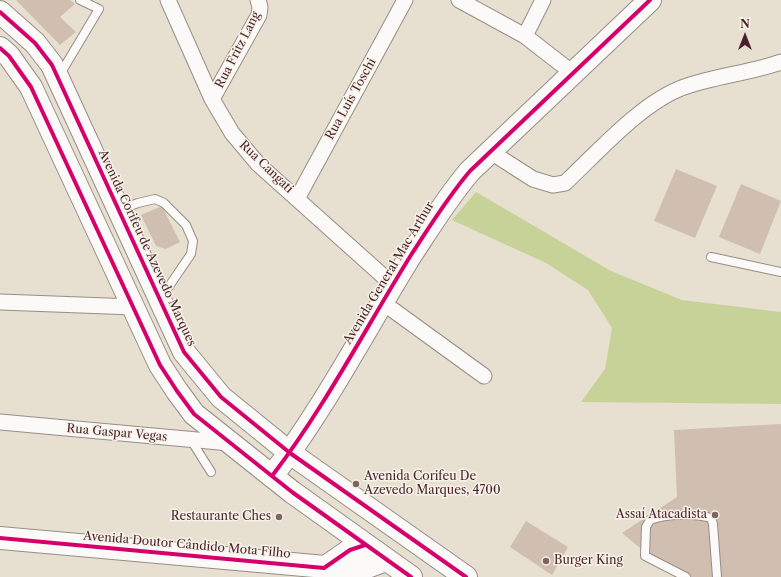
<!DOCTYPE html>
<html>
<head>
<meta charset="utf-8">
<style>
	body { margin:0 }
	#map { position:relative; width:781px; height:577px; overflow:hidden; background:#e7e0d0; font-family:"Libre Caslon Text",serif }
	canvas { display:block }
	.north { position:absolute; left:725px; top:16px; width:40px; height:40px; -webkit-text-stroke:3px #f7f3e8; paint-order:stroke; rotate:0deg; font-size:11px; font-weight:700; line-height:16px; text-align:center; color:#4a1f2b }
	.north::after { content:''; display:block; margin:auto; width:14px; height:18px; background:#4a1f2b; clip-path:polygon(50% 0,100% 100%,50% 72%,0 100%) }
</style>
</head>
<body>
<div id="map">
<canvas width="781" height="577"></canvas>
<div class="north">N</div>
</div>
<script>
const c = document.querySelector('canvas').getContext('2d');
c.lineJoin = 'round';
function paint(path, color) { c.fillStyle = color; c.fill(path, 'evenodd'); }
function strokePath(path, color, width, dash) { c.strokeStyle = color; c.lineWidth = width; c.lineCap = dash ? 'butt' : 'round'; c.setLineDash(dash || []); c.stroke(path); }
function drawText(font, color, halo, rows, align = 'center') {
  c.font = font + ' "Libre Caslon Text",serif'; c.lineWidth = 3; c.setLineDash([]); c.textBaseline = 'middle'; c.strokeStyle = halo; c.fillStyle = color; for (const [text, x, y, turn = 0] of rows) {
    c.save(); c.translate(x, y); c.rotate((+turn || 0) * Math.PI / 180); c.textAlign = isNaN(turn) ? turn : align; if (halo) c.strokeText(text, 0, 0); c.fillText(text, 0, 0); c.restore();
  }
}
const green = new Path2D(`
	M476,192L611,271L682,300L781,312V404L581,402L605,369L612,328L588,290L546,263L452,220Z`);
const building = new Path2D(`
	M16,0H70L75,4L60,17L76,32L60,45Z
	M676,169L717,186L695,238L654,221Z
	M741,184L781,201L760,254L719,237Z
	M162,206L180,242L166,249L156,246L141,215Z
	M781,424V577H675L622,533L677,497L674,430Z
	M526,521L568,547L552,575L510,547Z`);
const lane = new Path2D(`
	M59,76L99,9L80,0
	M119,210L138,203L155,199L164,203L186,225L193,241L191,254L161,298
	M711,257L781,272
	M191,440L211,472
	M686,577L645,556L646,527L650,520C667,514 693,513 711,518L713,524L717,577`);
const street = new Path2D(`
	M168,0L212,99L232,133L258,164L393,285
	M459,0L525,36L574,74
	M525,36L543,0
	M212,99L259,15L260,7L258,0
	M491,152L533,179L553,185L565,183C598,152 642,102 684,87C715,76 749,73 781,62
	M298,197L405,0
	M0,302L134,307
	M382,302L484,376
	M0,422L230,443`);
const secondary = new Path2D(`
	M272,476C325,407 365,329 411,255C430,226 447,198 470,171L650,0
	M0,538L359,570L386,560
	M324,568L350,550L365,545`);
const primary = new Path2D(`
	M0,12L35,43L52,65L184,352L221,397L290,453L466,577
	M0,48L9,56L31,87L160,365L177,391L194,414L292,492L411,577`);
const cycleway = new Path2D(`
	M0,12L35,43L52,65L184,352L221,397L290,453L466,577
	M0,48L9,56L31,87L160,365L177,391L194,414L292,492L411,577
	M272,476C325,407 365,329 411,255C430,226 447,198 470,171L650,0
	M0,538L324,568L350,550L365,545`);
const markers = [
	[356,484,4,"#816365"],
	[715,515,4,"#816365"],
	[279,517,4,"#816365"],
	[546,561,4,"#816365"]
];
const streetNames = [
	["Rua Fritz Lang",238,50,-63],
	["Rua Luís Toschi",351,99,-61],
	["Rua Cangati",266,167,44],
	["Avenida Corifeu de Azevedo Marques",147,248,65],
	["Avenida General Mac Arthur",389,273,-59],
	["Rua Gaspar Vegas",117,433,5],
	["Avenida Doutor Cândido Mota Filho",187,545,5]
];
const poiNames = [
	["Avenida Corifeu De",364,477],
	["Azevedo Marques, 4700",364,491],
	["Assaí Atacadista",707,515,"right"],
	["Restaurante Ches",271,517,"right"],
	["Burger King",554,561]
];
paint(green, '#c7d299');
paint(building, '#d0beb0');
strokePath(lane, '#978d87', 10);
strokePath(street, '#978d87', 17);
strokePath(secondary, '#978d87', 24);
strokePath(primary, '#978d87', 24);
strokePath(lane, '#fbfaf8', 8);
strokePath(street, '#fbfaf8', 15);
strokePath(secondary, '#fbfaf8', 22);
strokePath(primary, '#fbfaf8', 22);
strokePath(cycleway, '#d6006c', 4);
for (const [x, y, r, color] of markers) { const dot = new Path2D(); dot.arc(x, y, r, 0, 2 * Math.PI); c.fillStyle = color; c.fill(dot); strokePath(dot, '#f7f3e8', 1.5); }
drawText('12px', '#4a1f2b', '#f7f3e8', streetNames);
drawText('12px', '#4a1f2b', '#f7f3e8', poiNames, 'left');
</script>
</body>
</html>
